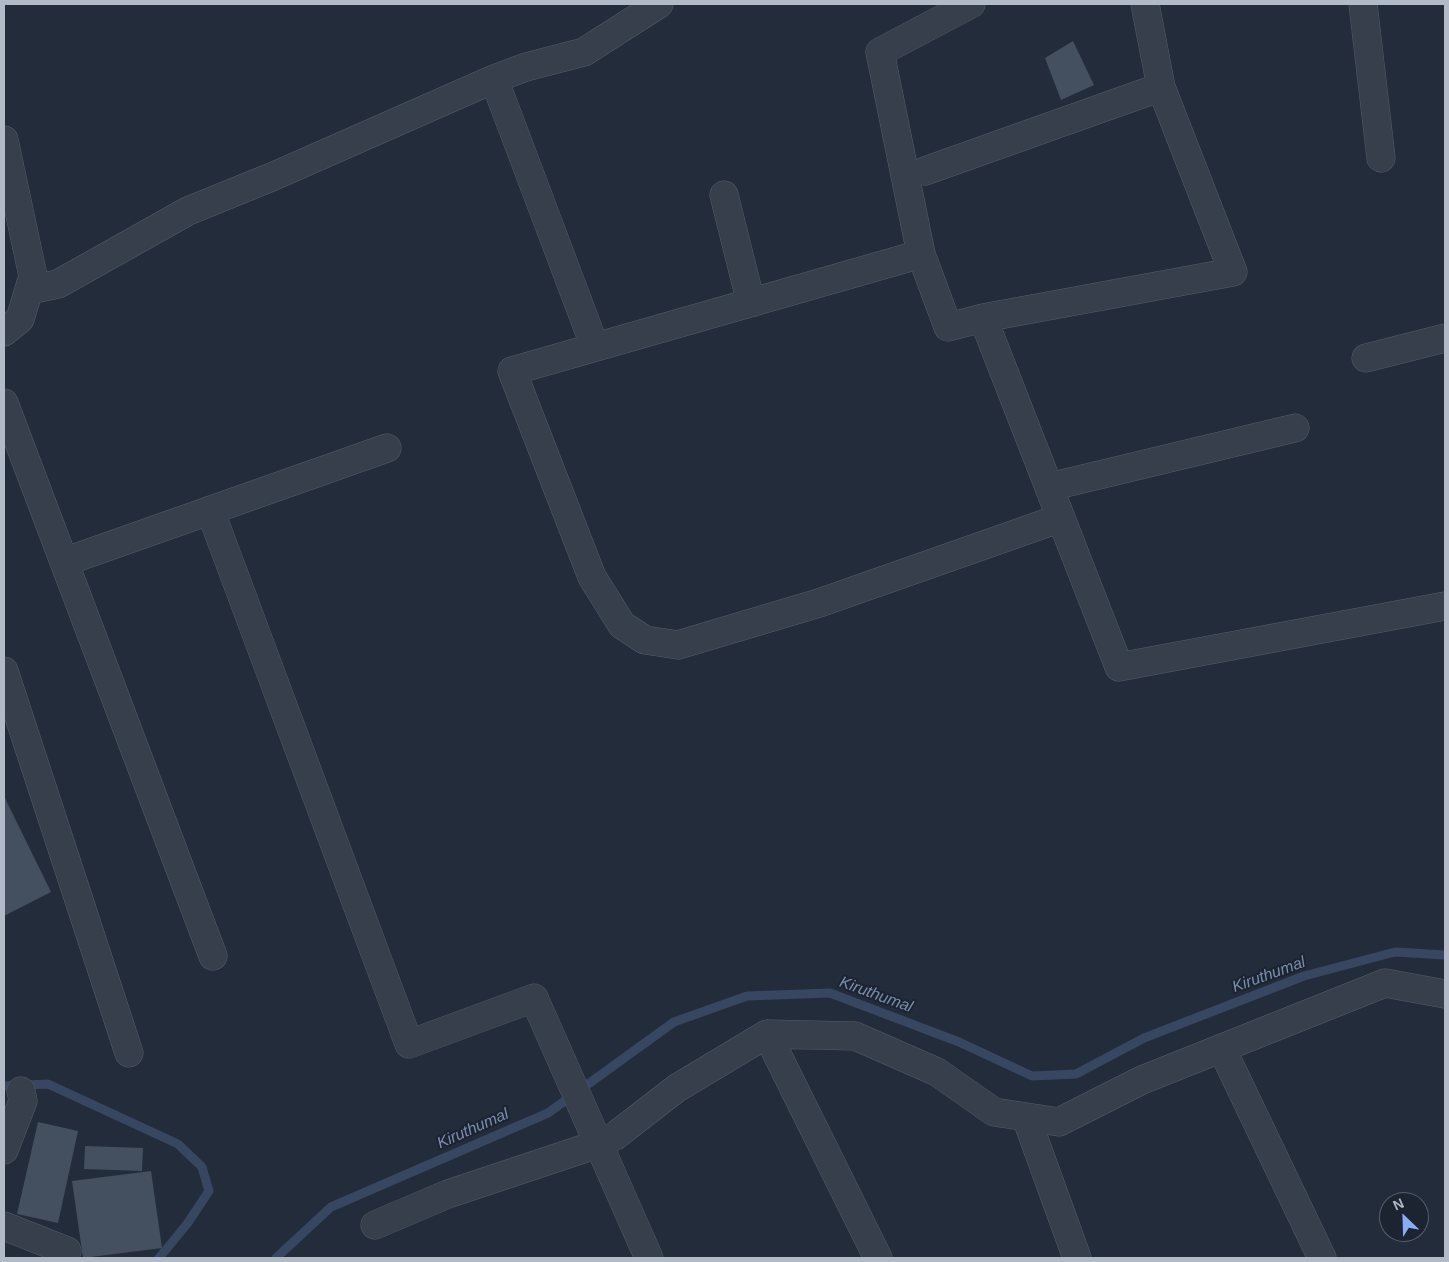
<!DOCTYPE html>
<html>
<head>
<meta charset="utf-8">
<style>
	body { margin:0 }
	#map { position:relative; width:1449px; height:1262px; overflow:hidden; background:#232c3b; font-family:Helvetica,sans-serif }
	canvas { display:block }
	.frame { position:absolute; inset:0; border:5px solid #b2b9c7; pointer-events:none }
	.north { position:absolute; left:1379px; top:1192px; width:50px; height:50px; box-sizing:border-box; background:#1c2331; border:1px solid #585f6d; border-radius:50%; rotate:336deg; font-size:14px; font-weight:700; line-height:20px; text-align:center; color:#b2b9c7 }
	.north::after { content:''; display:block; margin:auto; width:18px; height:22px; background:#89acf6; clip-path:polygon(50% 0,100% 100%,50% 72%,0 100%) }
</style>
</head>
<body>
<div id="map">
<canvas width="1449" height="1262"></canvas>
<div class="frame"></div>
<div class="north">N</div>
</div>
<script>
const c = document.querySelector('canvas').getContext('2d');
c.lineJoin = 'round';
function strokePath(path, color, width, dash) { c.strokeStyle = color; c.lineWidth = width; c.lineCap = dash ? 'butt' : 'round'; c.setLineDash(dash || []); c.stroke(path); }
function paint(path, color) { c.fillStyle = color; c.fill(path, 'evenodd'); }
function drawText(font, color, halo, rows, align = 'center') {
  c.font = font + ' Helvetica,sans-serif'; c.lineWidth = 4; c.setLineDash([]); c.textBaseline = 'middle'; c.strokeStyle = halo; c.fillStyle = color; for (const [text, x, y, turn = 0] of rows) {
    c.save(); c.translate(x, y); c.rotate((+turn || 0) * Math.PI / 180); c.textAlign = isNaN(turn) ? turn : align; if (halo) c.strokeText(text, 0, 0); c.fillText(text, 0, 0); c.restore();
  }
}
const stream = new Path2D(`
	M4,1086L48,1084L178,1144L202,1167L209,1191L187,1224L159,1258
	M276,1258L331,1207L548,1113L674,1022L747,996L830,993L959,1042L1032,1076L1076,1074L1144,1038L1304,976L1395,952L1445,955`);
const building = new Path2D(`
	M1073,41L1094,85L1061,100L1045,58Z
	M4,796L51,892L4,916Z
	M38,1122L78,1131L58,1223L17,1214Z
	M85,1146L143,1148L142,1171L84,1169Z
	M151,1171L162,1248L83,1258L72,1181Z`);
const minor = new Path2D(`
	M971,4L880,52L921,254L512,371L592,577L622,625L645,640L678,645L819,603L1061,518
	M1363,4L1381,158
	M494,79L595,347
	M4,140L33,276L20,319L4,332
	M925,171L1161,87
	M724,195L751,303
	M921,254L948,327L983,318L1233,272L1161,87L1145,4
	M29,290L58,284L188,211L274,176L494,79L526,67L584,52L659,4
	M983,318L1119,667L1445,606
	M1366,358L1445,338
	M4,403L213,956
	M1049,487L1295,428
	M210,510L409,1044L534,998L649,1258
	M64,562L387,448
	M4,671L129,1053
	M767,1034L878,1258
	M1222,1049L1322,1258
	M1026,1117L1077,1258
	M4,1150L23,1101L21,1091
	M375,1225L448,1194L598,1144L615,1136L677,1088L767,1034L855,1036L937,1072L994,1112L1059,1122L1142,1080L1385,983L1445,994
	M4,1226L67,1251`);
const waterNames = [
	["Kiruthumal",1269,975,-20],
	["Kiruthumal",876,995,20],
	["Kiruthumal",473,1129,-24]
];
strokePath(stream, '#374762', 9);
paint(building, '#444f60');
strokePath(minor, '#555c6a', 29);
strokePath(minor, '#373e4c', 28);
drawText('italic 16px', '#7b8eaf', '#1c2331', waterNames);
</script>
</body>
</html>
